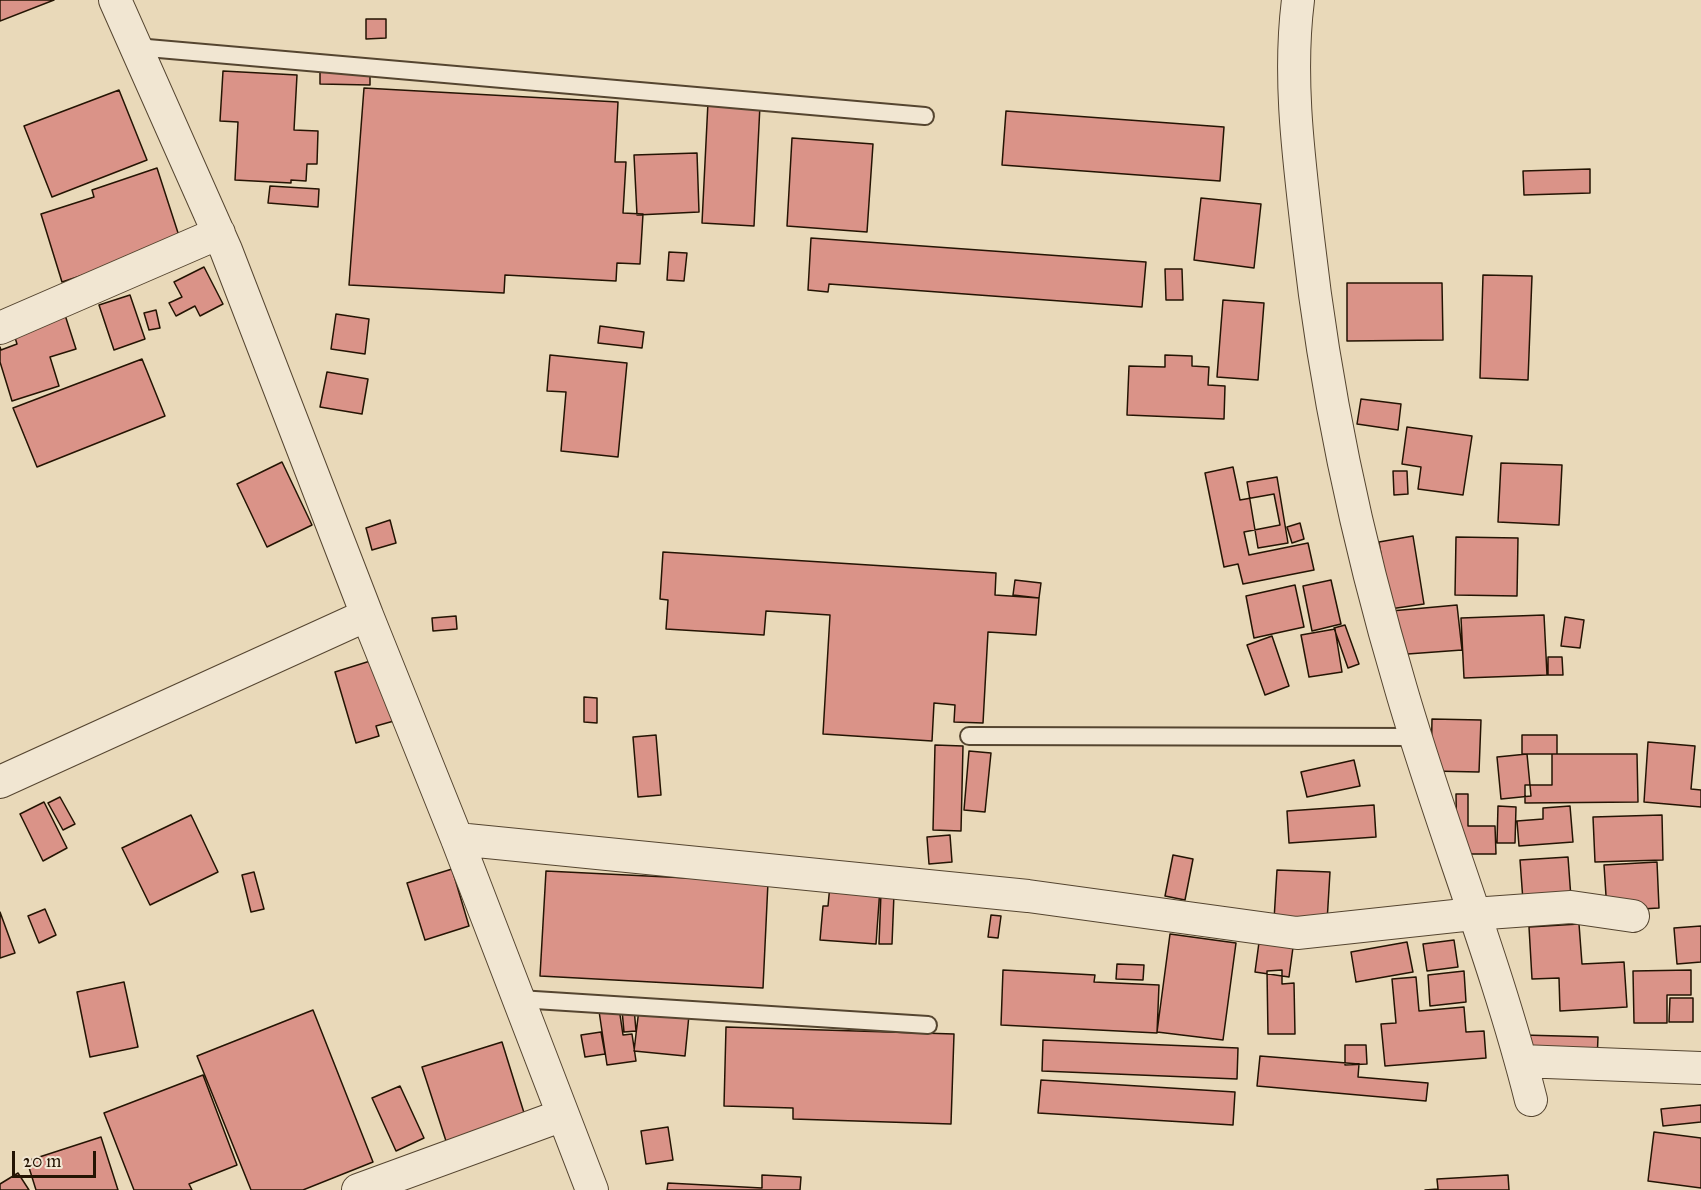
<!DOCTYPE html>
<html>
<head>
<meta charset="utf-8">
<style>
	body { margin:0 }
	#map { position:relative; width:1701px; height:1190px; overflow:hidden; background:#e9d9b9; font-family:"IM FELL Great Primer",serif }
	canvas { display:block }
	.scale { position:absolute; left:12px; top:1151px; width:84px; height:27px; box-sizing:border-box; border:3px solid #241403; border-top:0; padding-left:8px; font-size:18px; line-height:21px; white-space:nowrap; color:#241403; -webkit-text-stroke:4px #f1e6d2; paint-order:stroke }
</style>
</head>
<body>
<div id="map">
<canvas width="1701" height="1190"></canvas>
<div class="scale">20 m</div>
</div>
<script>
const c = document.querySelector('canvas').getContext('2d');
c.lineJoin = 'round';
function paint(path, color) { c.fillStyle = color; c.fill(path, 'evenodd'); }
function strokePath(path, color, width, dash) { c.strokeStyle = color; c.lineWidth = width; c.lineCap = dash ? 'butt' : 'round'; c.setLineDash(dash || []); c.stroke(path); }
const building = new Path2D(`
	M0,0H54L0,21Z
	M366,19H386V38L366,39Z
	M320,69L370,70V85L320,84Z
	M223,71L297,75L294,130L318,131L317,164H307L306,181L291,180V183L235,180L238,122L220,121Z
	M364,88L618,102L615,162H626L623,213L643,214L640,264L617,263L616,281L505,275L504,293L349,285Z
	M119,90L147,160L52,197L24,126Z
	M708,102L760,105L754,226L702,223Z
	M1006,111L1224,127L1220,181L1002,165Z
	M792,138L873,144L867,232L787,226Z
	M697,153L699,212L637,215L634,155Z
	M157,168L180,239L141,256L62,282L41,214L94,197L92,190Z
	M1590,169V193L1524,195L1523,171Z
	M270,186L319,189L318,207L268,203Z
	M1201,198L1261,204L1254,268L1194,260Z
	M811,238L1146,262L1142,307L829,284L828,292L808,290Z
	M669,252L687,253L684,281L667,280Z
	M204,267L223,304L200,316L195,306L176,316L169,303L182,297L174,282Z
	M1165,269H1182L1183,300H1166Z
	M1483,275L1532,276L1528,380L1480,378Z
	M1347,283H1442L1443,340L1347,341Z
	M130,295L145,339L114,350L99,305Z
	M1223,300L1264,303L1258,380L1217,377Z
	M156,310L160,328L149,330L144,313Z
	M336,314L369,319L365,354L331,349Z
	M65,315L76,349L50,357L59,386L12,401L0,362V347L1,350L17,344L13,331Z
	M600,326L644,332L642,348L598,343Z
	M550,355L627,363L618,457L561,451L566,392L547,391Z
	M1165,355L1192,356V366L1209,367L1208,385L1225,386L1224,419L1127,415L1129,366L1165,367Z
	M142,359L165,416L37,467L13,408Z
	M327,372L368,379L362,414L320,407Z
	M1361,399L1401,404L1398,430L1357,424Z
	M1407,427L1472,436L1463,495L1418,489L1421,467L1402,464Z
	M282,462L312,525L267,547L237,484Z
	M1501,463L1562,465L1559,525L1498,522Z
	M1233,467L1240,500L1274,494L1280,525L1244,532L1249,555L1308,543L1314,570L1243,584L1238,564L1224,567L1205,473Z
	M1393,471H1407L1408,494L1394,495Z
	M1277,477L1288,543L1258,548L1247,482Z
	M390,520L396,543L372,550L366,528Z
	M1300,523L1304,539L1292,543L1287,527Z
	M1413,536L1424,604L1390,609L1379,542Z
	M1456,537L1518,538L1517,596L1455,595Z
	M663,552L996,573L995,595L1039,598L1036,635L988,632L983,723L954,722L955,705L934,703L932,741L823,734L830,615L766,611L764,635L666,629L668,600L660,599Z
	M1015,580L1041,583L1039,598L1013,595Z
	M1331,580L1341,624L1312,631L1303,586Z
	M1295,585L1304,627L1254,638L1246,596Z
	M1457,605L1462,650L1394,655L1391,611Z
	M1544,615L1547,675L1464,678L1461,618Z
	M456,616L457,629L433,631L432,618Z
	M1565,617L1584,620L1580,648L1561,646Z
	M1345,625L1359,664L1348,668L1334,628Z
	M1335,629L1342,672L1309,677L1301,635Z
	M1272,636L1289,686L1265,695L1247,645Z
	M383,657L401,719L376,726L379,736L356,743L335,672Z
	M1548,657H1562L1563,675H1548Z
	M584,697L597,698V723L584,722Z
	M1432,719L1481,720L1479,772L1431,771Z
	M656,735L661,795L638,797L633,737Z
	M1522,735H1557V754H1522Z
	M1648,742L1695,746L1691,789L1701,790V807L1644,802Z
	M935,745L963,746L961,831L933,830Z
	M969,751L991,753L985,812L964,810Z
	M1527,754L1531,796L1501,799L1497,757Z
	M1552,754H1637L1638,802L1525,803V785H1552Z
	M1354,760L1360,786L1307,797L1301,772Z
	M1456,794H1468V826H1495L1496,854H1457Z
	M60,797L75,824L63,830L48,803Z
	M44,802L67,848L43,861L20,814Z
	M1374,805L1376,837L1289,843L1287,811Z
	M1498,806L1516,807L1515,843H1497Z
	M1570,806L1573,842L1519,846L1517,821L1543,819V808Z
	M191,815L218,872L150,905L122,848Z
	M1662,815L1663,860L1595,862L1593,817Z
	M950,835L952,862L929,864L927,837Z
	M1173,855L1193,859L1185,900L1165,896Z
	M1568,857L1571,898L1523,901L1520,860Z
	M1657,862L1659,908L1607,911L1604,865Z
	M452,869L469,926L425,940L407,883Z
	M1277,870L1330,872L1327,922L1274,920Z
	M546,871L768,882L763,988L540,976Z
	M254,872L264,909L251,912L242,875Z
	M830,885L880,888L876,944L820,940L823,906H828Z
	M881,893L894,894L892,944H879Z
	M45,909L56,935L39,943L28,916Z
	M0,912L15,953L0,958Z
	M991,915L1001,916L998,938L988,937Z
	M1579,924L1582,964L1624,962L1627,1007L1560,1011L1559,978L1532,979L1529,927Z
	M1701,926V962L1677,964L1674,928Z
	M1170,934L1236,943L1223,1040L1157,1032Z
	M1260,935L1294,940L1289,977L1255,972Z
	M1454,940L1458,967L1427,971L1423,944Z
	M1407,942L1413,972L1356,982L1351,952Z
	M1117,964L1144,965L1143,980L1116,979Z
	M1003,970L1095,975L1094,982L1159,985L1157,1033L1001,1025Z
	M1282,970V984L1294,983L1295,1034H1268L1267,971Z
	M1691,970V995H1667V1023H1634L1633,971Z
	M1464,971L1466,1002L1430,1006L1428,975Z
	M1416,977L1419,1011L1464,1007L1466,1032L1484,1031L1486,1058L1385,1066L1381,1024L1396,1023L1392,979Z
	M124,982L138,1047L90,1057L77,992Z
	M1670,998H1693V1022H1669Z
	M619,1008L623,1035L632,1034L636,1061L607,1065L599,1011Z
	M634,1008L636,1031L624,1032L622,1010Z
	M639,1009L689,1015L685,1056L634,1051Z
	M313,1010L373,1162L303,1190H251L197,1056Z
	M726,1027L954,1034L951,1124L793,1119V1108L724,1106Z
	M601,1032L605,1054L585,1057L581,1035Z
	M1523,1035L1598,1037L1597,1061L1523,1058Z
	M1043,1040L1238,1048L1237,1079L1042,1071Z
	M502,1042L525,1116L446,1141L422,1067Z
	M1345,1045H1366L1367,1064L1345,1065Z
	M1260,1056L1359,1064L1358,1077L1428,1083L1426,1101L1257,1086Z
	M203,1075L237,1165L189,1184L192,1190H134L104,1113Z
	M1041,1080L1235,1092L1233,1125L1038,1113Z
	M400,1086L424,1138L396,1151L372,1098Z
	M1701,1105V1122L1663,1126L1661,1109Z
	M668,1127L673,1160L646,1164L641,1131Z
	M1654,1132L1701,1138V1188L1648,1181Z
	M101,1137L118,1190H36L27,1161Z
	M18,1173L29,1190H0V1184Z
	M762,1175L801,1177L800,1190H667L668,1183L762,1188Z
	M1508,1175L1509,1190H1425L1438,1189L1437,1179Z`);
const lane = new Path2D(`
	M136,47L925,116
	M969,736L1416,737
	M519,999L928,1025`);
const street = new Path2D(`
	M1298,0C1288,79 1299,159 1308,238C1325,390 1357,541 1401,689C1441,827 1496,961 1531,1100
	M0,328L219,233
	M367,615L457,839L592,1190
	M0,782L367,615L226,250L115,0
	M457,839L1028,896L1297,933L1473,914L1571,907L1633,916
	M1521,1061L1701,1068
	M358,1190L563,1115`);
paint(building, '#da9388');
strokePath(building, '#241403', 1.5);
strokePath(lane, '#554530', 20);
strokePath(street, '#554530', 34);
strokePath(lane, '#f1e6d2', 16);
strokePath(street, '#f1e6d2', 32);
</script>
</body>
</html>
